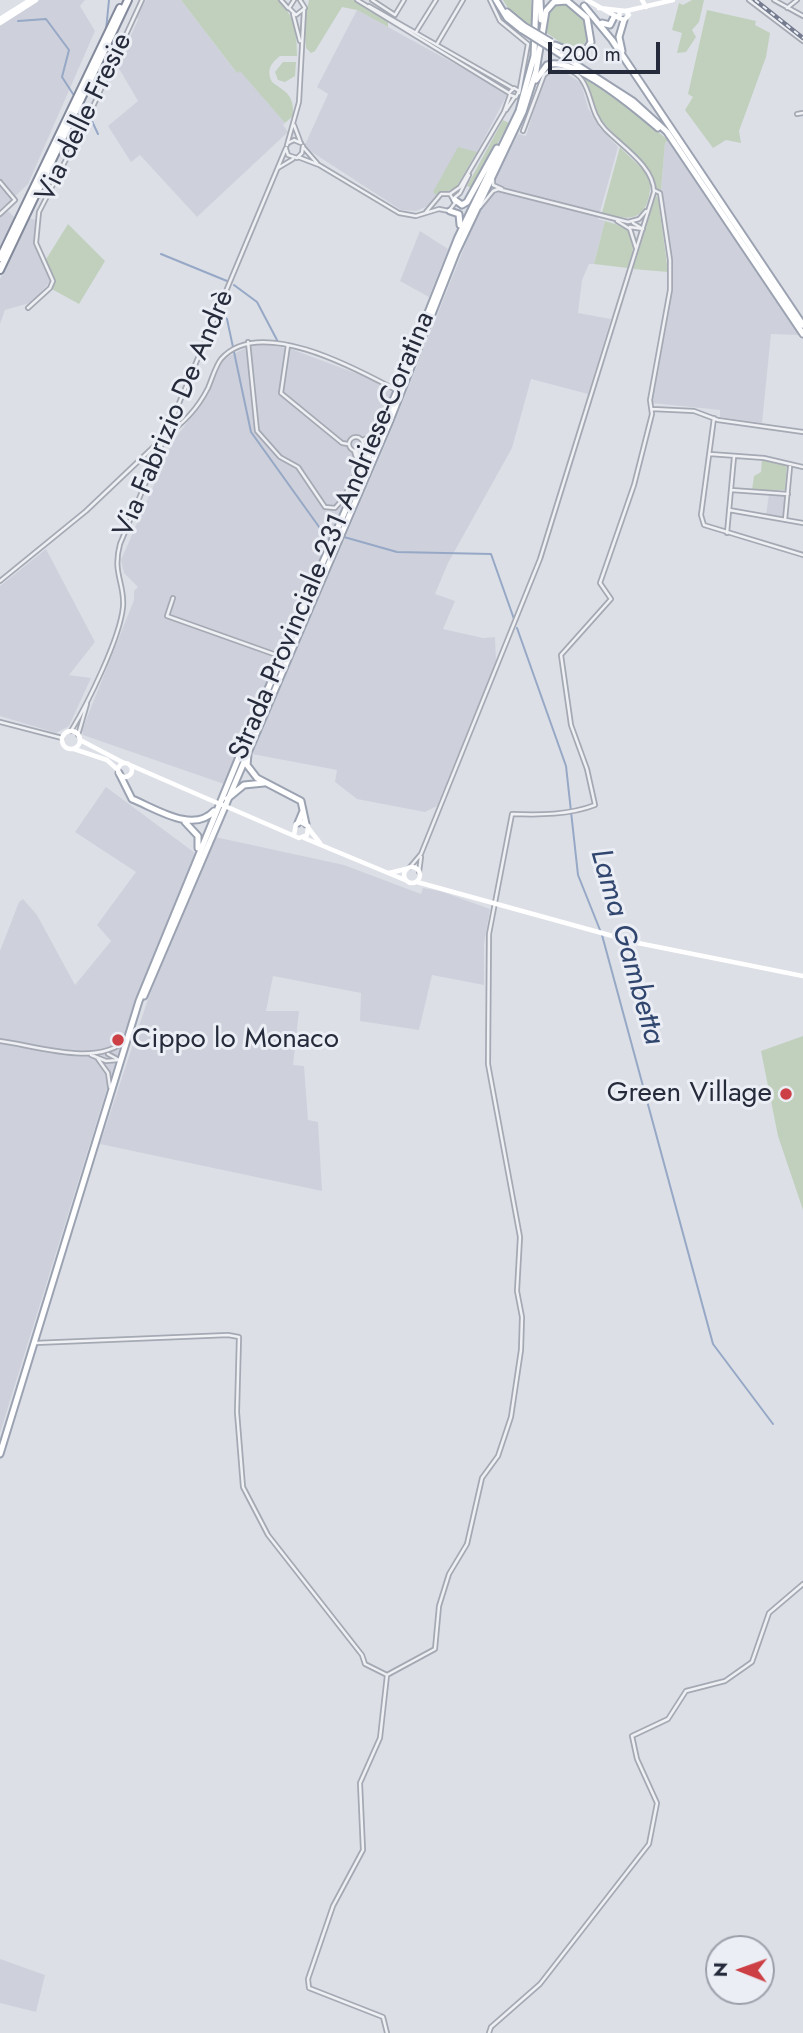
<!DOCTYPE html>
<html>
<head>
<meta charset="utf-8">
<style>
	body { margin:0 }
	#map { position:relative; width:803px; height:2033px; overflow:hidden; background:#dcdfe6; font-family:Jost,sans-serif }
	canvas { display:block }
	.north { position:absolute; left:705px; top:1935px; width:70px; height:70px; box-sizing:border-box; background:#ebeef4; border:2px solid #9ca0aa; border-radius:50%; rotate:271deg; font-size:19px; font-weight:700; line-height:28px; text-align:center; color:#262b3c }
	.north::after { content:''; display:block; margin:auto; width:24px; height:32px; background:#cc3f45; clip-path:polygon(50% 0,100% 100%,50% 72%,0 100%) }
	.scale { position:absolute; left:548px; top:42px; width:112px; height:32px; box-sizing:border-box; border:4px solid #262b3c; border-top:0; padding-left:9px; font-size:21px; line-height:24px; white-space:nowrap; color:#262b3c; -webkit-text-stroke:5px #ebeef4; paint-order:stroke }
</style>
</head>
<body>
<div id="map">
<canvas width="803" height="2033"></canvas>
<div class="north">N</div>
<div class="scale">200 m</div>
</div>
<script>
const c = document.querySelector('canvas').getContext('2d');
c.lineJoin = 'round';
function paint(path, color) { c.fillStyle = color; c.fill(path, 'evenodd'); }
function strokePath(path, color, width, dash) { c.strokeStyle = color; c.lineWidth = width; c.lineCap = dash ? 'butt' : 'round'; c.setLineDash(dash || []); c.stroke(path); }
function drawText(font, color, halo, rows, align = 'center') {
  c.font = font + ' Jost,sans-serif'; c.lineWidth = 6; c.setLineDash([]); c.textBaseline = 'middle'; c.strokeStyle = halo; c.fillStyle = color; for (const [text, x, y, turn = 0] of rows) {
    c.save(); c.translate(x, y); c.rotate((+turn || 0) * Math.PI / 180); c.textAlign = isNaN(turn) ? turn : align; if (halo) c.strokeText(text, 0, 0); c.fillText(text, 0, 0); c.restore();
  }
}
const built = new Path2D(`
	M38,0H85L80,6L95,31L28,184L0,211V25Z
	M146,0H181L236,72L240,70L285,123L283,125L288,132L197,217L140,155L131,162L108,126L138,101L117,65L138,20L136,16Z
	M357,10L508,93L477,152L449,191L436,195L428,206L416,211L401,210L304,147L328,94L317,87Z
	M560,69L581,83L588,108L599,127L618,147L598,219L605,221L594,264H589L582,280L578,313L611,319L588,394L531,379L512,448L448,563L435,594L455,601L443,629L483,638L495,637L496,662L437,806L425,812L357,799L335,782L337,770L252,754L388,438L474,223L518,134L526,136L543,80L550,72Z
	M668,140L799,335L771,334L762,423L720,417V410L652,403L671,298V265L661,190L665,143Z
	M7,210L15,218L0,250V216Z
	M29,218L36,220L35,243L52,279L33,302L5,310L0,324V279Z
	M420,231L448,249L429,297L400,281Z
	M256,343L291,349L363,376L393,392L224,784L83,735L82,730L134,600V591L138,587L124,573L121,560L173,441L205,399L223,359Z
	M769,494L786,495L784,518L766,515Z
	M46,549L95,642L69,675L91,678L69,726L56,733L0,716V586Z
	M106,787L195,853L123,1037L0,1433V951L19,902L23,899L37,915L75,985L111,941L97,925L136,872L75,832Z
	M215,837L344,865L421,894L423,888L440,891L490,909L484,944V985L432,975L419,1030L360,1021L361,993L273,976L266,1011H299L293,1065L304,1066L308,1120L318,1122L322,1191L100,1144L149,996Z
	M0,1959L45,1975L36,2012L0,2003Z`);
const green = new Path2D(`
	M181,0H278C295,16 297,33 297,56H280C271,63 266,70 272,82C287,93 294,95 293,116L285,123L240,71L237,73Z
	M309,0H353L388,20V27L357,10L342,7L315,51L311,53L306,48L304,23Z
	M503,0H531L532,27L511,13Z
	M692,0H704L699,22L692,30L696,37L686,52L677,53L682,33L672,30L679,3L683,5Z
	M565,2C578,13 587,19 589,36L580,50H571L547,33V15L551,8Z
	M707,10L756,21L755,25L770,33L766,57L739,131L741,143L726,140L713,148L685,110L693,97L688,94Z
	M283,62H296L295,76L285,82L278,80L275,72Z
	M580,76L614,96L668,140L665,143L661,190L656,188L651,173L599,118Z
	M503,120L509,123L472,188L467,186Z
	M458,147L477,152L456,188L436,195L433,192Z
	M620,147C628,156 640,165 647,175C652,181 650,189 649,196C643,224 623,219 602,213Z
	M656,195L658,198L668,272L633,269Z
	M605,221C638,230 637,238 628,268L594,264Z
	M68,224L105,261L79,304L50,288L53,277L45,261Z
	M762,459L787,464L785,490H752L754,476L761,472Z
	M803,1036V1210L778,1136L761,1051Z`);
const stream = new Path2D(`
	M18,21L46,19L69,50L62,77L73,94
	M106,30L109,0
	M85,109L88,113
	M91,119L98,134
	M161,254L227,281
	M234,285L257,302L277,340
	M220,314L227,319L251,432L322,531L331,534
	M344,537L397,552L491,554L514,619
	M517,628L566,766L578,875L600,930
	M602,935L713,1344L773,1424`);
const street = new Path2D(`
	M281,0L288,8
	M294,0L289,8L296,15L305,8L300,0
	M357,0L509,93
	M372,0L395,15L404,0
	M490,0L500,21L528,44L519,93
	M749,0L803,41
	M774,0L803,16
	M369,6L512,88
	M787,8L797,0
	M293,14L300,41
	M416,32L436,0
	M437,44L463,0
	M509,93L514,88L519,91L516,97L510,95
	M506,110L514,98
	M797,114L803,113
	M294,125L300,141
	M288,143L294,140L301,143
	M287,145L299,102L304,10
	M303,147L317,163
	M286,149L288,155L297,158L302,153L303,146
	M298,157L319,165L399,213L416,216L439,209L449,211L455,203L450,194
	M278,168L293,159
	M493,180V185L502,189
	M0,182L15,200L0,214
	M454,198L460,193L469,175
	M480,207L493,191L498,189L628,222L639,219L646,211
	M426,212L441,194H450L460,187L504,112L510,95
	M617,221L630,229L636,248
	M630,227L643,229L633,223
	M28,308L50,288L53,281L36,243L39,212L90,113L142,0
	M248,342L257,431L280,457L298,467L325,507L335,508L343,499L356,473L358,464L354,451
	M288,345L281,393L342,443L348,444
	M652,409L694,411L718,420L803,432
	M714,418L701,515L704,525L803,555
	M349 444a7 7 0 1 1 14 0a7 7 0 1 1-14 0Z
	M362,440L373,436L385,414
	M356,451L362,467
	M710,454L764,458L803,467
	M731,490L788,494
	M729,510L803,523
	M785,520L790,467
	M727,533L734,457
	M0,581L86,511L165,436C183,424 198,408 208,388C212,379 215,367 221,359C259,315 357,369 396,390
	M173,598L167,616L282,657
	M0,722L62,738
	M71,731C88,703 120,638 123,607C125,583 112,574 120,544L286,148
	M78,735L87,704
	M410,867L421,854L540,559L654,192C654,166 621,146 605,129C590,113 592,94 582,80C575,70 563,67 552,69L544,75L523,131
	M419,872L421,857
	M0,1041C37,1046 97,1067 126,1040
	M108,1054L119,1060
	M91,1055L106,1061L119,1060
	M98,1059L108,1073L110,1087
	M35,1343L228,1335L239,1337L237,1412L243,1487L268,1535L362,1655L365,1664L387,1675L380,1738L360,1783L363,1850L333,1906L308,1979L309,1988L383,2017L387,2033
	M387,1675L435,1649L439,1606L449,1574L467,1544L482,1478L498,1456L511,1417L521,1350L522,1317L517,1291L520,1237L488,1064L489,934L512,814C540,815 569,815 595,805L587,769L571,725L561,655L611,599L600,583L634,485L652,414L650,400L670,290V260L660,193L654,190
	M489,2033L491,2027L540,1984L649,1844L657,1803L637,1759L632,1736L668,1719L686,1691L725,1681L752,1662L769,1613L803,1584`);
const secondary = new Path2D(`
	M587,0L619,18
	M642,0L646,7
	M599,8L626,11L673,0
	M620,11L619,18L624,20L629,15L626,11
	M0,19L30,0
	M0,23L36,0
	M62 740a9 9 0 1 1 18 0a9 9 0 1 1-18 0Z
	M80,740L124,763
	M74,749L107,760L118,770
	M118 770a7 7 0 1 1 14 0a7 7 0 1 1-14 0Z
	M130,765L208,799
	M232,809L299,838L307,835L308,826L301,822L296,824L294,835
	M309,829L320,843
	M304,838L405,880
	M404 875a8 8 0 1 1 16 0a8 8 0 1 1-16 0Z
	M389,873L406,869
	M417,882L638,943L803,976`);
const primary = new Path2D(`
	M496,0L507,18L522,30
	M540,0L541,20
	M584,6L612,40L803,325
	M507,12L524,26
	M602,23L610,25L614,17
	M549,47L633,101L667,132L803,334
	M622,51L619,37L624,20
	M536,80L547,65C573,55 638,111 658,128
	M455,200L462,205L467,202L497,148
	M450,211L459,214L460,225
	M248,754L247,765L257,778L301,801L306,824
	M119,773L132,799C155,808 193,834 214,811
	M227,799L244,785L264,783
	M185,822L198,836V848
	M298,823L303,811
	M144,996L389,423L456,253L523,112L536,71L546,11L554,2L567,1L587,18L591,42L586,50L577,54L555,45
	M0,1454L139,1001L248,735L397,391L458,237L519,111L534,56L536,0`);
const highway = new Path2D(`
	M0,258L120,8
	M0,270L128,0`);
const rail = new Path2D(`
	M755,0L803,38`);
const secondaryBridge = new Path2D(`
	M208,799L232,809`);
const primaryBridge = new Path2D(`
	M524,26L551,42
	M522,30L549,47`);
const markers = [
	[118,1040,7,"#cc3f45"],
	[786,1094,7,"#cc3f45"]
];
const streetNames = [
	["Via delle Fresie",85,118,-64],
	["Via Fabrizio De Andrè",175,414,-67],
	["Strada Provinciale 231 Andriese-Coratina",333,536,-67]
];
const poiNames = [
	["Cippo lo Monaco",132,1040],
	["Green Village",772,1094,"right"]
];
const waterNames = [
	["Lama Gambetta",626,947,74]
];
paint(built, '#ced1db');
paint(green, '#c0d0bd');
strokePath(stream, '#96a8c6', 2);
strokePath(street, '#a5a9b3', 6);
strokePath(primary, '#9ba2b1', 9);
strokePath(highway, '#838a9c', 10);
strokePath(street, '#eef0f4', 2.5);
strokePath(secondary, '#fff', 4.5);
strokePath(primary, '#fff', 5);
strokePath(highway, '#fff', 6);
strokePath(rail, '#757c8f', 4.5);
strokePath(rail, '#ebeef4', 2, [5]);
strokePath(primaryBridge, '#9ba2b1', 9, []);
strokePath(secondaryBridge, '#fff', 4.5);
strokePath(primaryBridge, '#fff', 5);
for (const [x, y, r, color] of markers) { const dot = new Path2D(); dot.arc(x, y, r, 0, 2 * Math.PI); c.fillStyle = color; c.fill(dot); strokePath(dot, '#ebeef4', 2.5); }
drawText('28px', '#262b3c', '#ebeef4', streetNames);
drawText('28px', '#262b3c', '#ebeef4', poiNames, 'left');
drawText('italic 30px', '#31466f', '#ebeef4', waterNames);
</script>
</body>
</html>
